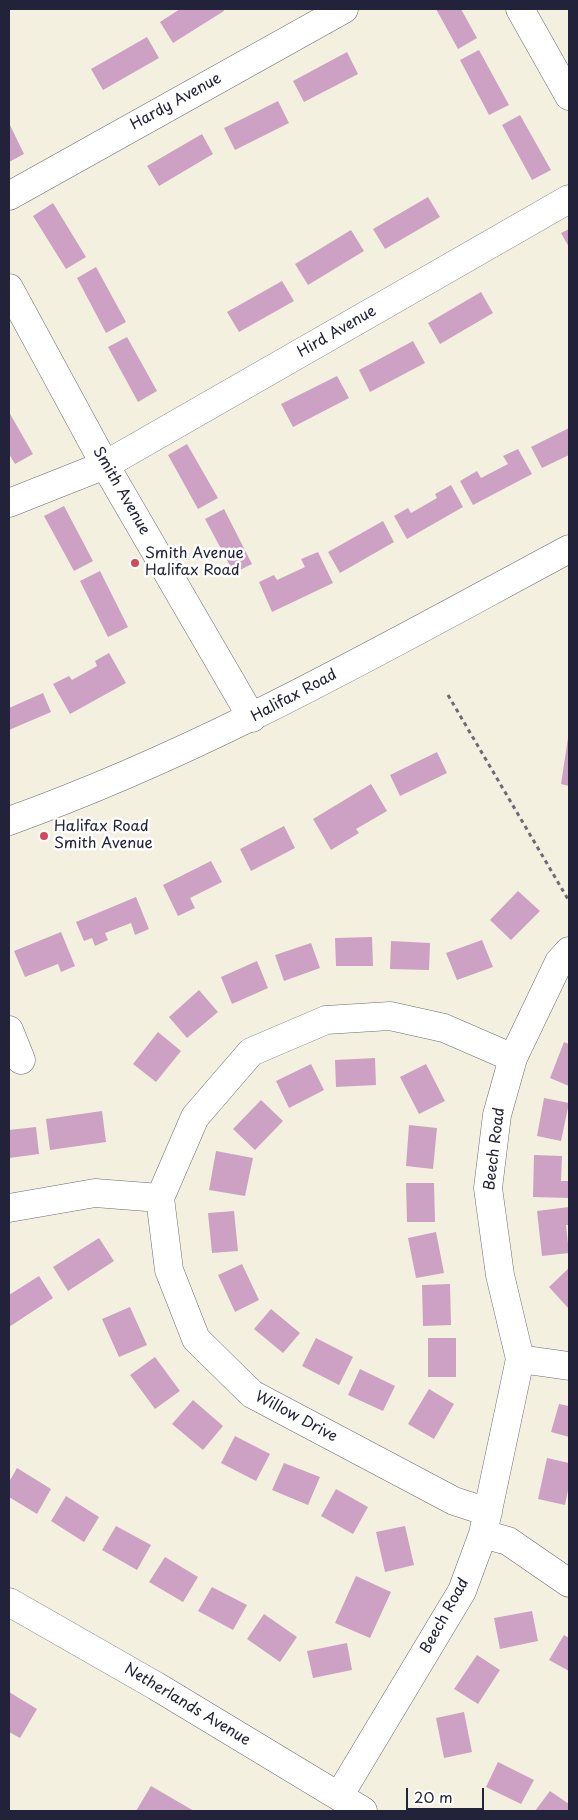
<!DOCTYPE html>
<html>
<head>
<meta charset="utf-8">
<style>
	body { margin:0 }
	#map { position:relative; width:578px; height:1820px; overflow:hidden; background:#f4f0df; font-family:"Playpen Sans",sans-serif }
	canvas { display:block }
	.frame { position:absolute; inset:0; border:10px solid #22223b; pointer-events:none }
	.scale { position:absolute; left:406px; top:1788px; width:78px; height:22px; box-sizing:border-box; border:2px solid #22223b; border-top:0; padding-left:6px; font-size:15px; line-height:18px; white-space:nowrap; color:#22223b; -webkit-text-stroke:4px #fff; paint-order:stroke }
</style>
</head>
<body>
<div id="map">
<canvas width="578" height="1820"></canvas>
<div class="frame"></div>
<div class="scale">20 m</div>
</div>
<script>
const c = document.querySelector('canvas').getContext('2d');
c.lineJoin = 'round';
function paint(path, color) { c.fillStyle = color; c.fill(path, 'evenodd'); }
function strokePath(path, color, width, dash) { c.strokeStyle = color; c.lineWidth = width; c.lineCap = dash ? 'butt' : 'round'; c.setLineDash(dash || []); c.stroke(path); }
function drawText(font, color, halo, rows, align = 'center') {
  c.font = font + ' "Playpen Sans",sans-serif'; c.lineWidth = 5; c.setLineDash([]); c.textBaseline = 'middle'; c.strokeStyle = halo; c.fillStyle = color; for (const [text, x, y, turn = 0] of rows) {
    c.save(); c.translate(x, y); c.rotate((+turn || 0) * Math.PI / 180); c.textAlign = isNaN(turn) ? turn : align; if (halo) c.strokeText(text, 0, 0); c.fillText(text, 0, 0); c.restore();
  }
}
const building = new Path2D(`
	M180,9H223L224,11L173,43L160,22Z
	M436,9H461L477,38L458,49Z
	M147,37L159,58L103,90L91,69Z
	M479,50L509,105L489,115L460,60Z
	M347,52L358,74L304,102L293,81Z
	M278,101L289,123L235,150L224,128Z
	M520,115L551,170L532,180L502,125Z
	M9,123L24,154L9,162Z
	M202,134L213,154L159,186L147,166Z
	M428,197L440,217L385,249L373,229Z
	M53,203L86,257L66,269L33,216Z
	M569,229V247L561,233Z
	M351,230L364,251L308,285L295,264Z
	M96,267L126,322L106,333L77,278Z
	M282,281L294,301L239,332L227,312Z
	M481,292L493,313L440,344L428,323Z
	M127,337L157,391L138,402L108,347Z
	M413,341L425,363L370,392L359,370Z
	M337,376L349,398L293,427L281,404Z
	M9,412L33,454L15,464L9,454Z
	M569,428V455L542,468L531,447Z
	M187,444L218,498L198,509L168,455Z
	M518,449L532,474L473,505L460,481L477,471L481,478L508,464L503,456Z
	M451,485L463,507L407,539L394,516L408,508L411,513L437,498L435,494Z
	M64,506L93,561L74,571L44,516Z
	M224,509L252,564L234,573L205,519Z
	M383,521L394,542L340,573L328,552Z
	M318,552L333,583L272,612L259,582L274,575L277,580L305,567L301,559Z
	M100,571L128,627L108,637L80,581Z
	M109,653L126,683L70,714L53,684L69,676L72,680L97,666L95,661Z
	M43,693L51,712L9,730V708Z
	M568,738L569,739V786L561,784Z
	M437,752L447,773L400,796L390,775Z
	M371,784L387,811L356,829L359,833L331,850L313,819Z
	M284,826L295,848L251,871L240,849Z
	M211,861L222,882L190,898L195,908L178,916L163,885Z
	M518,891L540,911L511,940L490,920Z
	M136,897L149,929L135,935L131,923L105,933L108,940L95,946L92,938L84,941L76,922Z
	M61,932L75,966L61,972L58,964L25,977L14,951Z
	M372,937L373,966H336L335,938Z
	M482,940L493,967L457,980L446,953Z
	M391,941L430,943L429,970L390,969Z
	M311,943L320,968L284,981L275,955Z
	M257,961L268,988L232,1004L221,977Z
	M199,990L218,1012L187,1038L169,1017Z
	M158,1032L181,1051L156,1082L133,1064Z
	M564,1042L569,1044V1086L550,1078Z
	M375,1058L376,1085L336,1087L335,1060Z
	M311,1064L324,1090L289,1108L276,1081Z
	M426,1064L445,1101L419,1114L400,1077Z
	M544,1098L569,1103L561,1141L537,1136Z
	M261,1100L283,1121L255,1150L233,1129Z
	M102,1111L106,1142L50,1150L46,1119Z
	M409,1125L437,1128L433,1169L406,1166Z
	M36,1127L39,1154L9,1158V1130Z
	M216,1151L253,1158L245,1196L209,1190Z
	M534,1155L562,1156L561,1181H569V1198L533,1197Z
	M406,1183H434L435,1222H407Z
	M569,1207V1225H566L569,1253L542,1256L537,1211Z
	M234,1211L238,1251L212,1253L208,1213Z
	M436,1232L444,1273L416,1278L408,1238Z
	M99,1238L114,1261L68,1291L53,1267Z
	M242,1264L259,1300L235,1312L218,1275Z
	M569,1268V1309L549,1287Z
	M39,1276L53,1298L9,1327V1295Z
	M450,1284L451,1325L423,1326L422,1285Z
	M130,1307L147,1345L119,1357L102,1319Z
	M271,1309L300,1333L283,1353L254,1329Z
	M316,1338L353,1357L339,1385L302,1366Z
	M428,1338H456V1377H428Z
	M155,1357L180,1391L155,1409L130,1375Z
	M360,1369L395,1386L383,1411L348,1395Z
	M429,1389L454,1404L434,1439L408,1424Z
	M193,1400L223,1426L203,1450L172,1424Z
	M559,1404L569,1406V1437L551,1432Z
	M235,1436L270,1454L256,1481L221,1463Z
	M547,1458L569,1463V1485L565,1505L538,1499Z
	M284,1463L320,1477L308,1505L272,1490Z
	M17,1468L51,1489L37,1514L9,1497V1482Z
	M336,1489L368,1507L353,1534L321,1516Z
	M66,1496L99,1517L84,1542L51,1521Z
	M116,1526L151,1545L137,1570L102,1550Z
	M405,1526L414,1565L385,1572L376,1532Z
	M165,1557L198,1577L183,1602L149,1582Z
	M356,1576L391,1592L370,1638L335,1623Z
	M212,1587L247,1605L233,1630L198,1611Z
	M532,1611L538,1641L500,1649L494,1618Z
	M264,1614L297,1637L280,1662L247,1639Z
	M564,1635L569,1638V1671L549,1660Z
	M347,1643L352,1670L313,1678L307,1651Z
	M477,1655L500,1670L478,1704L454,1689Z
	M9,1692L37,1709L20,1738L9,1732Z
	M464,1712L472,1752L444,1758L436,1718Z
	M498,1762L534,1780L521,1804L486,1787Z
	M151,1786L194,1811H136Z
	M550,1791L569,1804V1811H535Z`);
const path = new Path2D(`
	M448,695L569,901`);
const minor = new Path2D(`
	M520,9L569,96
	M9,196L344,9
	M9,288L105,465L252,718
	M9,503L105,465L569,199
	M9,1030L21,1060
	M9,1208L95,1193L160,1198
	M520,1359L569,1366
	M488,1512L454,1501L252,1394L196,1339L169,1270L160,1198L195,1117L251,1052L326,1020L390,1016L444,1028L513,1058
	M483,1534L508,1541L569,1583
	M9,1602L156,1686L363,1811
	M339,1796L462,1591L483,1534L520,1359L500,1275L488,1188L497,1115L513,1058L559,962L569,951`);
const highway = new Path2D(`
	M9,821C205,751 386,647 569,549`);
const markers = [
	[135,563,5,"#d1495b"],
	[44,836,5,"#d1495b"]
];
const streetNames = [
	["Hardy Avenue",176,102,-29],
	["Hird Avenue",337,332,-30],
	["Smith Avenue",121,491,60],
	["Halifax Road",294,696,-28],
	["Beech Road",495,1149,-83],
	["Willow Drive",296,1417,28],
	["Beech Road",445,1616,-61],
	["Netherlands Avenue",187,1705,31]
];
const poiNames = [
	["Smith Avenue",145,554],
	["Halifax Road",145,571],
	["Halifax Road",54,827],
	["Smith Avenue",54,844]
];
paint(building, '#cda1c3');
strokePath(minor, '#6c6a74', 29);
strokePath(highway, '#6c6a74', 29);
strokePath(path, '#6c6a74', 3, [4, 4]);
strokePath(minor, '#fff', 28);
strokePath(highway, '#fff', 28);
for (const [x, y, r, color] of markers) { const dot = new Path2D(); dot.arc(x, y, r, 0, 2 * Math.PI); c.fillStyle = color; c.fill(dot); strokePath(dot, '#fff', 2); }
drawText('15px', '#22223b', '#fff', streetNames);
drawText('15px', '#22223b', '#fff', poiNames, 'left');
</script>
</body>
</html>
